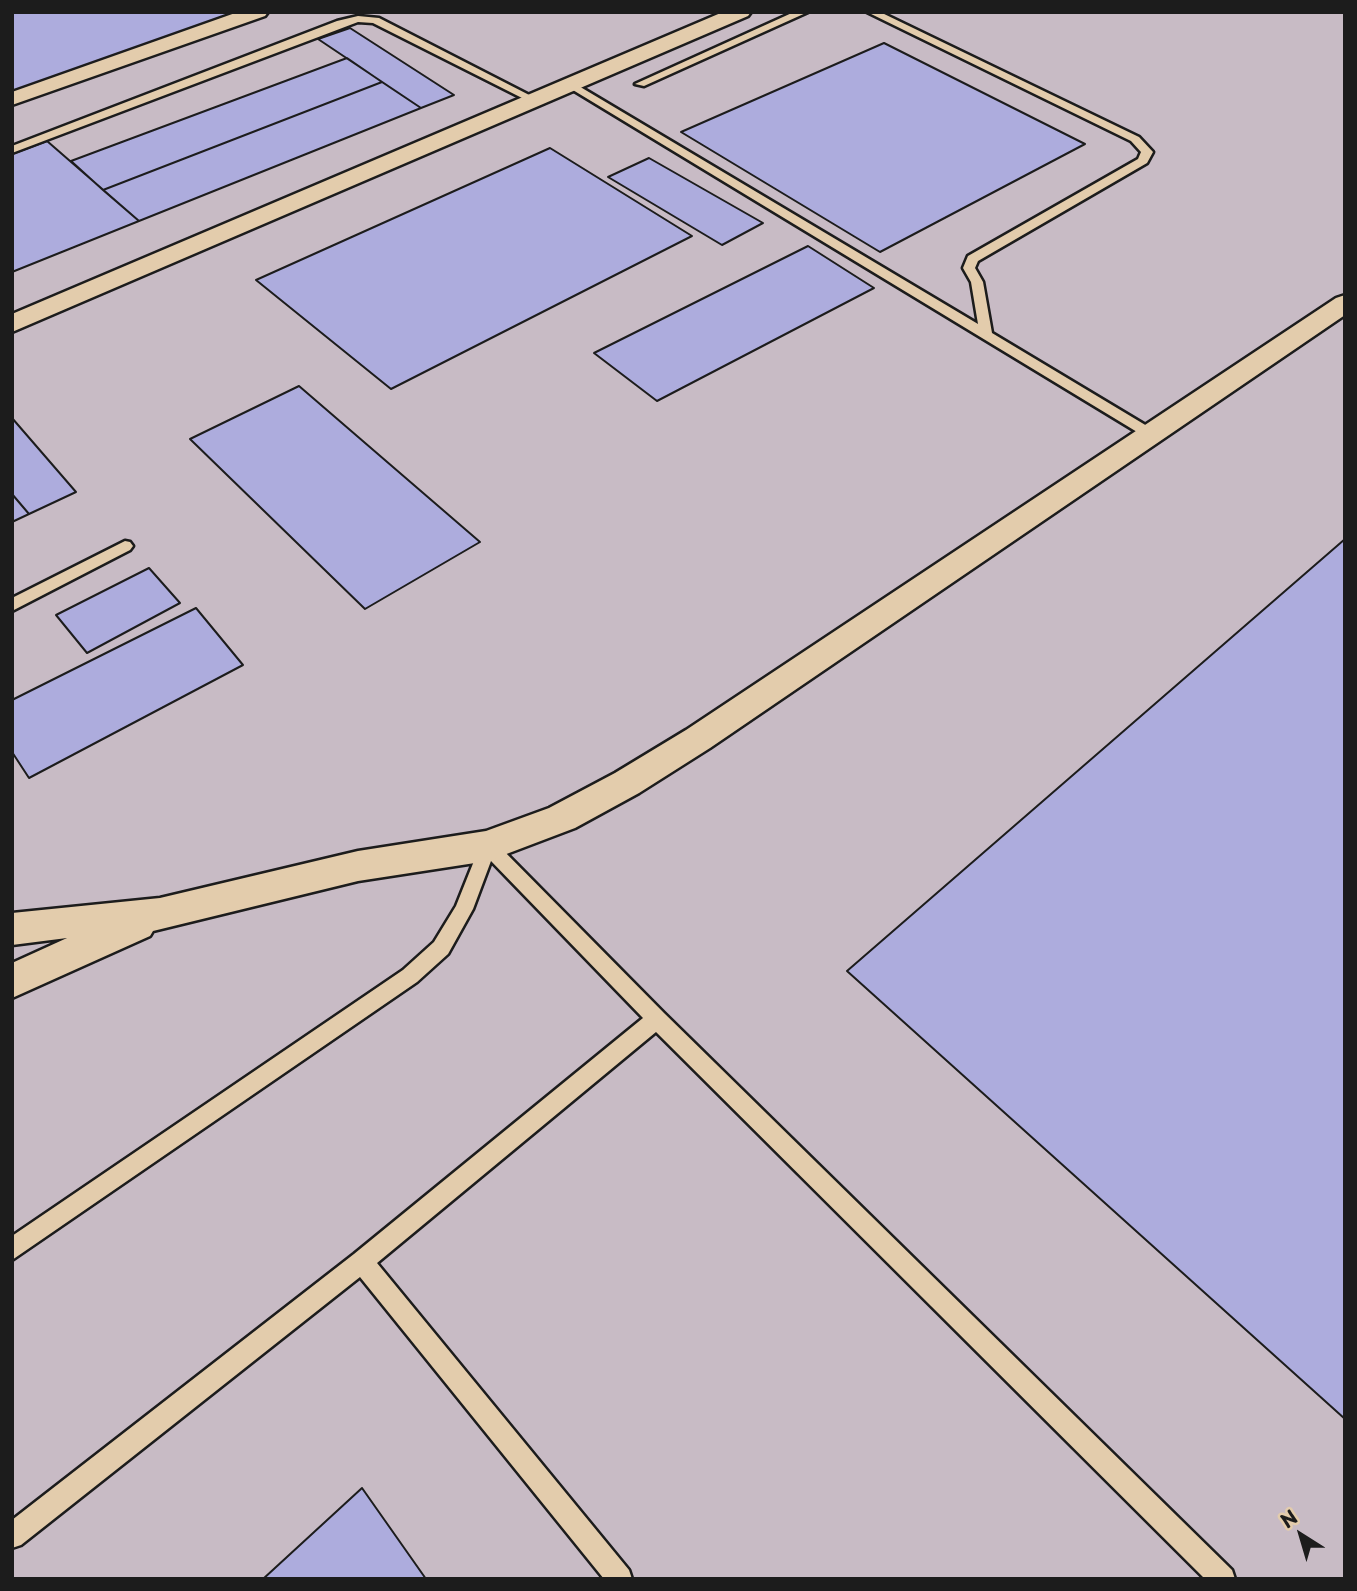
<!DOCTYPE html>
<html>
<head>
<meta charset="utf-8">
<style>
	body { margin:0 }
	#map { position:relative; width:1357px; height:1591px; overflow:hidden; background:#d3c2bb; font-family:"Playpen Sans",sans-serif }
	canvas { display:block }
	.frame { position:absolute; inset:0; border:14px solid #1c1c1c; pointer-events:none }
	.north { position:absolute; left:1266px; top:1500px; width:70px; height:70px; -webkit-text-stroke:5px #e3ccac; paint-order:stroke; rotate:323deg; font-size:19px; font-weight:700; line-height:28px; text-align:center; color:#1c1c1c }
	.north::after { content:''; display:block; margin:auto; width:24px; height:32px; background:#1c1c1c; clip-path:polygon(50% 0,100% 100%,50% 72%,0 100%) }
</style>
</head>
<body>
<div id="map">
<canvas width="1357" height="1591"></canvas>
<div class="frame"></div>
<div class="north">N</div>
</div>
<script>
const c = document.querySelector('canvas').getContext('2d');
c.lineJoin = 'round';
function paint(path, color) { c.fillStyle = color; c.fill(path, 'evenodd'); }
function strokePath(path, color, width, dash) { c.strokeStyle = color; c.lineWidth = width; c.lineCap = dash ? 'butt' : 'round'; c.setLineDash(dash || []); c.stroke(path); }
const built = new Path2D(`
	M12,12H1345V1579H12Z`);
const building = new Path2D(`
	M12,12H246L12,97Z
	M350,28L454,95L421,108L318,39Z
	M884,43L1085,144L880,252L681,132Z
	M347,58L382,82L103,190L71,161Z
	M382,82L421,108L139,221L103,190Z
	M47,141L139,221L12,272V154Z
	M550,148L692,236L391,389L256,280Z
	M649,158L763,223L722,245L608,177Z
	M808,246L874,288L657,401L594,353Z
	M299,386L480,542L365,609L190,439Z
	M12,418L76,492L29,514L12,494Z
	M12,494L29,514L12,522Z
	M1345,539V1419L847,971Z
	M149,568L180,603L87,653L56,615Z
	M196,608L243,665L29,778L12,752V700Z
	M362,1488L426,1579H263Z`);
const service = new Path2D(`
	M794,12H808L644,86L635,84Z
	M867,12H880L1139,137L1153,152L1147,163L978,261L975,268L983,282L992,333L1157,432V438H1147L563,84L572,82L978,324L971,282L963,268L968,256L1138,159L1141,152L1131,141Z
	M358,16L379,18L537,99L528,101L373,23L358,22L12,153V146L337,21Z
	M125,541L130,542L133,546L130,550L12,611V598Z
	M488,839L494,841L664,1013L1232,1570L1235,1579H1205L656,1032L377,1263L629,1570L632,1579H604L360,1277L21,1545L12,1548V1520L354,1254L643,1018L491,861L473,909L448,954L417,982L12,1260V1236L403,970L434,942L456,906L482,841Z`);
const minor = new Path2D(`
	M238,12H268L265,16L12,105V92Z
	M723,12H751L748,16L12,332V314Z
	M1345,295V315L710,748L639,793L575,828L488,861L358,881L153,931L150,936L12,998V963L67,938L12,945V913L160,898L358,851L486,831L549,808L615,773L686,730L1336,298Z`);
paint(built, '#c8bbc5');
paint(building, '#adacdd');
strokePath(building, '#1c1c1c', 2);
strokePath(service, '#1c1c1c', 5);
strokePath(minor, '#1c1c1c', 5);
paint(service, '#e3ccac');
paint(minor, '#e3ccac');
</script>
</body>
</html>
